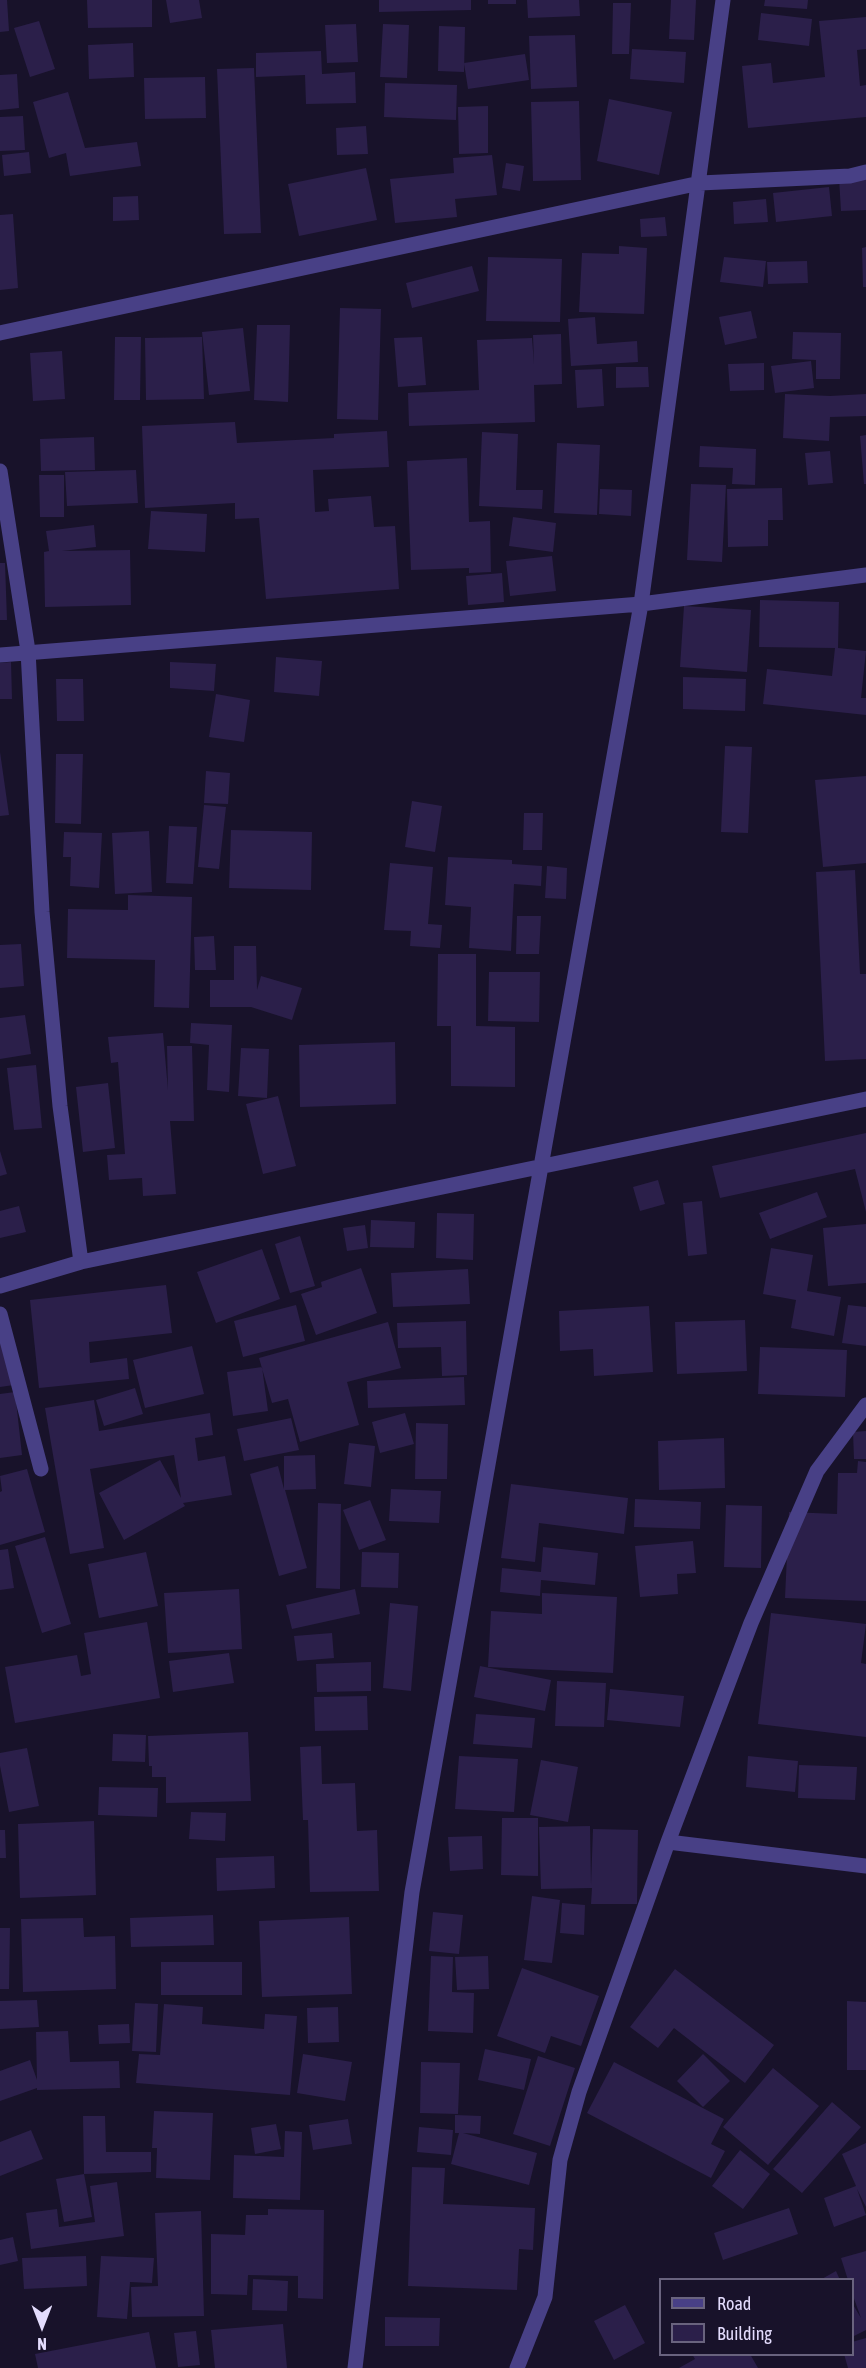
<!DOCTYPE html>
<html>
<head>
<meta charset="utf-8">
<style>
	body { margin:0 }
	#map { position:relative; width:866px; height:2368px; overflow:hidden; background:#18122a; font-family:"Asap Condensed",sans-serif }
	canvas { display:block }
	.legend { position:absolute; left:659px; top:2278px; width:195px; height:78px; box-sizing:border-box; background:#18122a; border:2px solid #69637e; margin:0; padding:8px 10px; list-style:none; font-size:18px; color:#e3dcfd }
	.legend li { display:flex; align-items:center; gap:12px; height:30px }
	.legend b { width:30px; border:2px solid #69637e }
	.north { position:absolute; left:12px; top:2296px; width:60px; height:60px; -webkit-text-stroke:4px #18122a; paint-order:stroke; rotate:180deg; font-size:16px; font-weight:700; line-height:24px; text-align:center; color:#e3dcfd }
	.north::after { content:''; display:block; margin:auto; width:21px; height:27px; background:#e3dcfd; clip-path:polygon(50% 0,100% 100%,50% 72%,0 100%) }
</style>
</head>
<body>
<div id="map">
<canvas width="866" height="2368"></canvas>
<ul class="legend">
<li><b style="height:8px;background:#484086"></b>Road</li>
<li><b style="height:16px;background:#2b1f4a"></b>Building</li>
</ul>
<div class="north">N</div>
</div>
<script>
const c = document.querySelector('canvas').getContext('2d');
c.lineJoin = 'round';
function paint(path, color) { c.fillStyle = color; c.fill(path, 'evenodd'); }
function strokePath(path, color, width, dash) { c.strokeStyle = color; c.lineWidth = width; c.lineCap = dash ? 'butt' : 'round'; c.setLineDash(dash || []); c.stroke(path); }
const building = new Path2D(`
	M0,0H7L9,31L0,32Z
	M87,0H152V27L88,28Z
	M166,0H199L202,18L170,23Z
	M379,0H471V10L379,12Z
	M488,0H516V4H488Z
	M527,0H579L580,16L528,18Z
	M671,0H696L694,40L669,39Z
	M765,0H808L807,9L764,6Z
	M613,3H631L629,54H612Z
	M761,13L812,19L809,46L758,40Z
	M866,17V49L857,50L860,86L866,85V117L748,128L742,66L771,63L773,83L825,77L819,21Z
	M39,21L55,69L30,77L14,28Z
	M356,24L358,62L327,63L325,25Z
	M383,24L409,25L407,78L380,77Z
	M439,26L465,27L464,72L438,71Z
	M575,35L577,87L531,89L529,36Z
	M133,43L134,77L89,79L88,45Z
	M632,49L686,52L684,83L630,79Z
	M321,51L322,74L355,72L356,103L306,104L305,75L256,77V53Z
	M525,54L529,80L468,89L464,63Z
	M254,68L261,233L224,234L217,69Z
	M17,74L19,108L0,110V75Z
	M205,77L206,118L145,119L144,78Z
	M385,83L457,85L456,120L384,117Z
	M68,92L85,148L137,142L141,166L70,176L66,153L49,158L33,102Z
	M609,99L672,112L659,175L597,161Z
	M579,101L581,180L533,181L531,102Z
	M488,106V153L459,154L458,107Z
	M23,116L25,150L0,151V117Z
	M366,126L368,154L337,155L336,128Z
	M29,152L31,173L4,176L2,155Z
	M492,155L497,195L455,199L457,217L395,223L390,179L454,173L453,158Z
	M506,163L524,166L520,191L502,188Z
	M366,168L377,220L299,236L288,184Z
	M866,177V210L841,211L839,178Z
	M829,187L832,216L776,222L773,193Z
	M138,196L139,220L113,221V197Z
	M766,199L768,222L734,224L733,202Z
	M13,214L18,288L0,290V215Z
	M665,217L667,236L641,237L640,219Z
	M619,246L647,248L644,314L579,312L582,253L619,254Z
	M866,247V287H863L862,248Z
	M488,257L562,259L560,322L486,321Z
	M724,257L766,261L763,287L720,282Z
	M807,261L808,283L768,284L767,262Z
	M472,266L479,291L412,308L406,283Z
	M340,308L381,309L378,420L337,419Z
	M751,311L757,338L725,345L719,317Z
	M595,317L597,344L637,341L638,362L571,366L568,319Z
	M257,325H290L288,402L254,400Z
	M243,328L250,391L209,395L202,332Z
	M793,332L841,333L840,379H816V360L792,359Z
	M561,334L562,384L534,385L535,422L409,426L408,393L479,390L477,340L532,338L534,364L533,335Z
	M115,337H141L140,400H114Z
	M202,337L204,399L146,400L145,338Z
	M422,337L426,385L398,387L394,338Z
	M62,351L65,399L33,401L30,353Z
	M811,361L814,388L775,393L771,366Z
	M764,363V390L730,391L728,364Z
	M616,367H648L649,387L616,388Z
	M602,369L604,406L577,408L575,370Z
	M785,394L830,396L866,394V416L830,417L829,441L783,438Z
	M235,422L237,443L334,438V434L387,431L389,467L313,470L315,512L329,511L328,499L371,496L374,527L395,526L399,589L266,599L259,518L235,519V503L145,508L142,426Z
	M482,432L518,434L516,490H543L542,509L479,506Z
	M866,435V484H864L860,436Z
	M94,437L95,470L41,471L40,439Z
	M557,443L600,445L597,515L554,513Z
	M700,446L756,449L755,485L732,484L733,468L699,467Z
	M830,451L833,483L808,485L805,453Z
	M467,458L469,522L490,521L491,572L469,573V568L411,570L407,461Z
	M136,470L138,503L67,506L65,472Z
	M39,475H64V517H40Z
	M691,484L726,485L722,562L687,560Z
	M782,488L783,520H768V546L728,547L727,489Z
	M600,489L632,490L631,516L599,514Z
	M151,511L207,514L205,552L148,549Z
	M513,517L556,523L553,552L509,546Z
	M94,525L96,547L62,551L130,550L131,605L45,607L44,552L49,551L46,531Z
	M552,556L556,591L510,596L506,561Z
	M0,563H5L7,620H0Z
	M502,573L504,602L468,605L466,576Z
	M760,600L839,602L838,648L866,651L861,698H866V715L763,704L767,669L832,676L835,648L759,647Z
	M684,606L751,610L747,672L680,667Z
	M276,657L322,661L319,696L274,692Z
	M11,662L12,699H0V663Z
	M170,662L216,664L214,691L170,688Z
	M683,677L746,679L745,711L683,709Z
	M56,679H83L84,721H57Z
	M216,694L250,700L244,742L209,737Z
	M725,746L752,747L748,833L721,832Z
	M0,752L9,815L0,816Z
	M56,754H83L81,824L55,823Z
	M206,771L230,773L228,804L204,803Z
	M866,776V863L823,867L815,780Z
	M412,801L442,806L435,852L405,847Z
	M204,805L226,807L219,869L198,867Z
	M524,813H543L542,850H523Z
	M169,826L197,827L193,884L166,883Z
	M231,830L312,832L311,890L229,888Z
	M149,831L152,892L115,894L112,833Z
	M64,832L102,833L99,888L70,886L71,857H63Z
	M448,857L512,860V864L542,866L541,886L514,884L511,951L469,948L471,907L445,905Z
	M390,863L433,867L428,924L442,925L440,948L410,946L411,931L384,930Z
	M547,866L567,868L566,899L545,898Z
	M855,870L860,974H866V1059L825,1061L816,872Z
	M128,895L192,897L189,1008L154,1007L155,960L67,958L68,909L128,910Z
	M517,916H541L539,954H516Z
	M214,936L216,970H195L194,937Z
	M21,944L24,986L0,988V945Z
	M234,946H256L257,990L261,976L302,988L292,1020L251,1007H210V980H234Z
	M438,954H476V1026L515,1027V1087L451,1086V1026H437Z
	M489,972H540L539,1022L488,1021Z
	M25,1015L31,1054L0,1059V1018Z
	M191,1023L232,1025L229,1092L207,1090L209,1045L190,1043Z
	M163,1033L168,1090L167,1046H192L194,1121H170L176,1194L143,1196L142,1178L109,1180L107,1155L125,1154L118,1062L111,1063L108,1037Z
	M395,1042L396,1104L300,1107L299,1045Z
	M241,1048L269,1049L267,1098L238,1096Z
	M36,1065L42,1128L14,1130L7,1068Z
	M108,1083L115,1148L83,1152L76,1087Z
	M278,1096L296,1166L263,1174L246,1104Z
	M866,1133V1212L855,1169L720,1198L712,1166Z
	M0,1151L7,1174L0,1176Z
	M658,1180L665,1204L640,1211L633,1187Z
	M817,1192L827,1217L770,1239L759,1213Z
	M702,1201L707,1254L688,1256L683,1203Z
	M19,1206L26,1232L0,1238V1211Z
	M437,1213L474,1214L473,1260L436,1258Z
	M371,1220L415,1222L414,1248L370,1247Z
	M866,1224V1283L828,1286L823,1228Z
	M365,1225L368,1248L347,1251L343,1228Z
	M300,1236L315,1286L290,1293L275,1244Z
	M771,1248L813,1255L807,1291L841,1297L834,1336L791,1328L796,1300L763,1294Z
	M262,1249L280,1299L216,1323L197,1272Z
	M361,1268L377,1313L316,1335L301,1294L322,1287L321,1282Z
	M468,1269L470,1304L393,1307L391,1273Z
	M166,1285L172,1333L89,1342L90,1363L127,1358L129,1379L39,1388L30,1300Z
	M296,1305L305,1341L243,1357L234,1321Z
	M848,1305L866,1307V1346L842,1343Z
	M649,1306L653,1372L594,1376L593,1349L560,1351L559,1311Z
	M745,1320L747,1371L677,1374L675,1322Z
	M466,1321L467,1375L442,1376L441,1347L398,1348L397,1323Z
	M388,1322L401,1368L347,1382L359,1425L300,1442L288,1399L272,1403L259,1358Z
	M0,1328L14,1385L0,1387Z
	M192,1346L204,1394L145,1408L133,1360Z
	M760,1347L847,1350L845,1397L758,1394Z
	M262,1367L268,1411L233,1416L227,1372Z
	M464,1377L465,1405L368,1408L367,1381Z
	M135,1388L143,1414L104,1426L96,1400Z
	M15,1392L22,1455L0,1458V1394Z
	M94,1400L99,1431L210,1413L213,1435L195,1438L198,1461L225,1456L232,1495L183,1503L185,1506L124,1540L99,1493L160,1460L181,1498L174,1455L90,1469L104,1548L70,1554L45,1408Z
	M405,1413L414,1444L380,1453L372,1422Z
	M291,1418L299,1450L244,1461L237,1429Z
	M416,1423L448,1424L447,1479H415Z
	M866,1431V1459H854L853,1432Z
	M724,1438L725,1488L659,1490L658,1441Z
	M349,1443L375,1446L371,1487L344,1484Z
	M315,1455L316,1489L285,1490L307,1568L279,1576L250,1474L278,1466L284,1489V1456Z
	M858,1461L866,1462V1601L785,1598L789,1512L837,1514L838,1473H857Z
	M27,1469L45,1532L0,1545V1492L2,1491L0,1476Z
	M511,1484L628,1498L624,1534L539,1523L535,1562L501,1558Z
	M391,1489L441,1491L439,1523L389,1521Z
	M635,1499L701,1502L700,1529L634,1527Z
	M370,1500L386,1540L359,1550L343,1510Z
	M318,1503L341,1504L340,1589L316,1588Z
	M726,1505L762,1506L761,1568L724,1567Z
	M45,1537L71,1624L42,1633L15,1546Z
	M693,1541L696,1573L677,1574L678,1594L640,1597L635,1546Z
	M543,1547L598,1553L595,1585L541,1580L540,1596L500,1592L502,1568L541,1572Z
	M8,1549L14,1588L0,1590V1550Z
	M146,1552L158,1606L99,1618L88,1564Z
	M362,1552L399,1553L398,1588L361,1587Z
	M239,1589L242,1649L168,1653L164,1593Z
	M355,1589L360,1614L292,1629L286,1605Z
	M542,1593L617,1597L613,1673L488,1667L491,1611L542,1614Z
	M390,1603L418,1606L411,1691L383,1688Z
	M771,1613L866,1624L861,1663L866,1664V1737L758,1724Z
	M147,1622L160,1698L15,1723L5,1667L77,1655L81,1676L91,1674L84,1633Z
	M332,1633L334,1658L297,1661L294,1636Z
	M229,1653L234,1683L173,1692L169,1661Z
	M371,1662V1691L317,1692L316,1664Z
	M480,1666L551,1680L545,1711L474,1697Z
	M557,1681L606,1683L604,1727L555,1726Z
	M610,1689L684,1696L680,1727L607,1720Z
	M367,1696L368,1730L315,1731L314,1697Z
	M476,1714L535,1718L532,1748L473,1744Z
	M248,1732L251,1801L166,1803V1777H152V1766H149L148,1736Z
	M113,1734L146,1735L145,1762L112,1761Z
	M321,1746L322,1784L355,1783L357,1831L377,1830L379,1891L310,1892L308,1820H303L300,1747Z
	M27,1748L39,1806L9,1812L0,1766V1753Z
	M459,1756L518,1759L514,1812L455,1809Z
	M748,1756L798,1761L795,1792L746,1787Z
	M541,1760L578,1767L568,1822L530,1815Z
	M799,1765L857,1767L855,1800L798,1798Z
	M99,1787L158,1788L157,1817L98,1815Z
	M191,1812L226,1813L225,1841L189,1839Z
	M502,1818H538V1876L501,1875Z
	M94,1821L96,1895L20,1898L18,1824Z
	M590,1826L591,1885L593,1829L638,1830L637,1904H591L592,1888L541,1889L539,1827Z
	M0,1830H5L6,1858H0Z
	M482,1836L483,1869L450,1871L448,1837Z
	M274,1856L275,1888L217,1891L216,1858Z
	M532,1896L560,1900L552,1963L524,1960Z
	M562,1903L585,1905L584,1935L560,1933Z
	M433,1912L463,1915L459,1954L429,1951Z
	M213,1915L214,1945L131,1947L130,1918Z
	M349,1917L352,1994L262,1997L259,1921Z
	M83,1918L84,1937L115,1936L116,1989L23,1992L21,1919Z
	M0,1928H10L9,1989H0Z
	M431,1956L453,1957L452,1992L474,1993L473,2033L428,2031Z
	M488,1956L489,1989L457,1990L455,1957Z
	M161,1962H242V1995H161Z
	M522,1968L599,1996L581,2046L551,2036L545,2053L497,2036Z
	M675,1969L774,2045L745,2083L674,2028L658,2048L630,2027Z
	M37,2000L39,2027L0,2029V2001Z
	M847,2001L866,2002V2070H847Z
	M135,2003L158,2004L156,2052L132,2051Z
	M164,2004L203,2007L202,2024L264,2029L265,2014L297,2016L290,2095L136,2083L139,2054L160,2055Z
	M338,2007L339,2042L308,2043L307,2008Z
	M129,2024L130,2043L99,2044L98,2025Z
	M68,2031L70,2062L119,2061L120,2088L37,2090V2088L0,2101V2071L30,2060L37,2080L36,2032Z
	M485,2049L531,2059L524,2090L478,2080Z
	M303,2054L352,2062L345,2101L297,2093Z
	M703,2054L730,2081L703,2107L677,2081Z
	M538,2056L575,2068L550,2146L513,2134Z
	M421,2062L460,2063L458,2114L420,2113Z
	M614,2062L724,2119L711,2144L725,2151L711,2178L587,2113Z
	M773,2068L819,2106L768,2165L723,2127Z
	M832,2102L861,2127L802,2193L773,2169Z
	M154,2111L213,2113L210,2180L156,2178L157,2148H152Z
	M455,2115L481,2116L480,2134L463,2133L537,2153L529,2185L451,2164L459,2133H455Z
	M83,2116H105L106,2152H151V2172L84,2174Z
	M348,2119L352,2144L313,2150L309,2125Z
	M276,2124L281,2149L255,2154L251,2128Z
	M419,2127L453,2130L451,2155L417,2152Z
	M31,2130L43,2159L0,2176V2142Z
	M285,2131L302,2132L300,2200L233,2198L234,2155L284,2157Z
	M866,2143V2207L857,2189L866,2215L834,2227L824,2198L856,2186L842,2154Z
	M740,2150L770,2174L743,2209L712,2186Z
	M412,2167L445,2168L443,2204L535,2208L533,2250L519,2249L517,2290L408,2286Z
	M84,2174L92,2217L64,2222L56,2179Z
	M117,2182L124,2236L31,2249L26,2213L57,2209L59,2227L95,2222L90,2186Z
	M789,2208L798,2234L723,2260L714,2233Z
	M268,2209L324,2210L323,2299L298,2298V2276L248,2275L247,2295L211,2294V2234L245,2235L246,2215H268Z
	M201,2211L204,2316L132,2317L131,2287L158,2286L155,2213Z
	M13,2237L18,2261L0,2265V2240Z
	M866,2251V2330L852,2337V2303L861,2318L852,2293V2280H848L841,2258Z
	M86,2256L87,2286L24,2289L22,2258Z
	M101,2256L154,2258L152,2283L130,2282L127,2319L97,2317Z
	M836,2271L840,2280H820Z
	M253,2279L288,2281L287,2311L252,2310Z
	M625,2305L645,2343L614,2360L594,2321Z
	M385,2317L440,2318L439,2346H385Z
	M283,2324L287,2368H215L211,2330Z
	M196,2331L200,2365L178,2367L174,2333Z
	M149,2332L156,2368H38L35,2354Z
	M866,2338V2368H848L844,2354H852V2342Z
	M692,2354H750L758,2368H679L695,2359Z`);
const minor = new Path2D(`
	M0,333L700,183L850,176L866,172
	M0,471L28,651L42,912L60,1106L81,1262
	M0,655L641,604L866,575
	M0,1286L81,1262L866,1099
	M0,1314L41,1469
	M668,1842L866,1866
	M355,2368L412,1892L641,604L723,0
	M517,2368L545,2297L560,2160L579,2092L668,1842L751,1623L817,1471L866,1405`);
paint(building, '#2b1f4a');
strokePath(minor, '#484086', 15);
</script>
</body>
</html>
